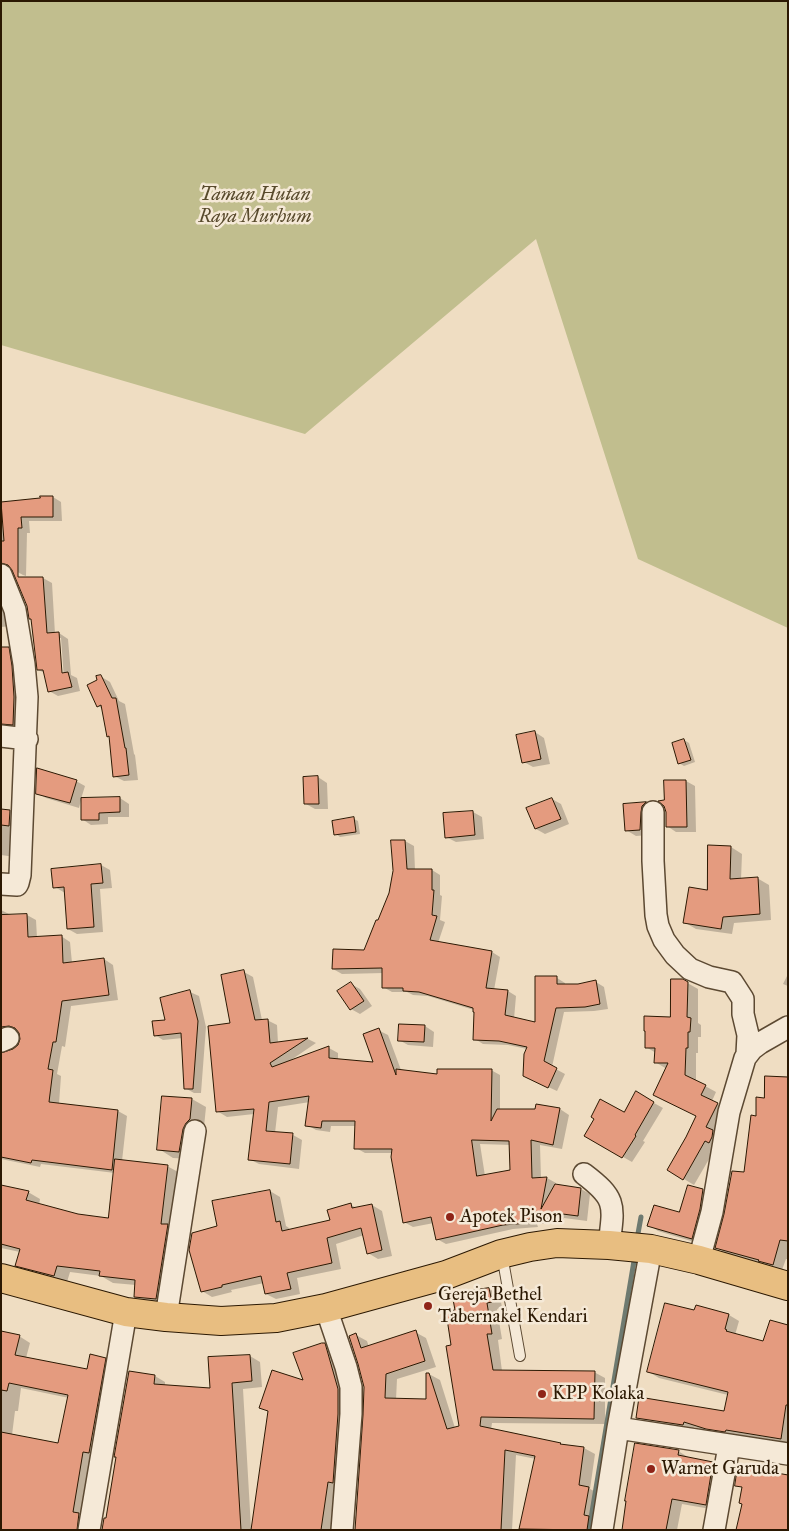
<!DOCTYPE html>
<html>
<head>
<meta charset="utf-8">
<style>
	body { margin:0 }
	#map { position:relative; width:789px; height:1531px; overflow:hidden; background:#efddc2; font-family:"IM FELL Great Primer",serif }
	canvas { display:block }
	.frame { position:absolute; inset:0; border:2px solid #2b1802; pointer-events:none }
</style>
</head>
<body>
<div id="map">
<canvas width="789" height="1531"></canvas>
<div class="frame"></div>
</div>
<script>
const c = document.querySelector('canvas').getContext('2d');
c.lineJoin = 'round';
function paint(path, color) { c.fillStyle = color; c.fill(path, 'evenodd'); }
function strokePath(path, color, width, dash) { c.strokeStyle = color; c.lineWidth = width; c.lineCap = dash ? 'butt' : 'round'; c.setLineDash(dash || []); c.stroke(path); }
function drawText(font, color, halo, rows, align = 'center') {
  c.font = font + ' "IM FELL Great Primer",serif'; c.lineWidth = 5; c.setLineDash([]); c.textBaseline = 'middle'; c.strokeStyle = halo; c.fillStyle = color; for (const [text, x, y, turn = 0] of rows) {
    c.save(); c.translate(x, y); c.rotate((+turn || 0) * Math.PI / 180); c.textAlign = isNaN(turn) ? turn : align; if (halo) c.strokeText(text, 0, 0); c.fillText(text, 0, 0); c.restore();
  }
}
const green = new Path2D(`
	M1,1H788V628L638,559L536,239L305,434L1,345Z`);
const shadow = new Path2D(`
	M53,497L61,502L62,521H29L30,533H27L26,576L23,575L14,570L12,567L5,568L1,571V503Z
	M43,578L52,583L55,634L59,633L68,639L71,675L77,678L80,691L58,696L49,691L45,673L38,670L32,620L30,619ZM58,638H61L64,679H61Z
	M1,607L8,611L12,626L1,627Z
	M1,649H8L17,654L22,729L1,733Z
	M100,676L110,682L119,701L125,704L134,754L135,755L138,780L124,781L114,776L111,737L108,736L103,709L98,706V681Z
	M535,732L544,738L550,764L533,767L524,762Z
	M684,740L689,743L695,762L684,766L679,763Z
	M318,777L327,783L328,809H315L306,804Z
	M76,781L85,786L81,799L120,798L129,804V817H108V824L91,825L82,819L81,800L79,808L46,798L37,793Z
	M686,781L695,786L696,832H676L667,826L666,802Z
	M552,799L561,804L569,824L545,834L536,829Z
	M646,803L654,808L649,835L636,836L626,830L624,805Z
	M1,810L10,811L18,816L15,857L1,855Z
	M473,812L482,817L484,839L456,842L446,837Z
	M354,819L358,821L360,834L340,837L336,834Z
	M393,841H405L414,846L415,870H432L440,875V895L442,896L440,920L445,922L438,943L492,952L500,957L494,990L508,991L516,996L514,1019L536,1024L557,978L565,983V985H578L596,982L604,987L608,1009L594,1011L564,1012L552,1067L565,1074L557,1091L533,1080L527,1049L508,1045L483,1044L475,1039L474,1010L428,996L413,995L407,992H392L383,987L384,973L342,974L333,969L364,951L391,893L394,871Z
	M731,847L742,854L741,880L757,878L769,885L771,920L734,923L732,934L696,929L684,922L708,891Z
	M101,865L110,870L112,888L100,889L103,932L77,934L68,929L65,893L55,887Z
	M1,910L13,916L27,915L36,920L37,938L61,936L70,942L72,963L104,959L113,965L118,1000L71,1006L65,1047L62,1046L57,1074L61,1076L59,1104L118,1111L127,1116L122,1161L167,1166L180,1173L168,1305L147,1304L135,1297L136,1285L113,1283L101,1276L70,1272L67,1282L29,1272L16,1265L20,1252L1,1248V1186L28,1192L40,1199L39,1205L78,1215L109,1219L115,1173L41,1164L40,1167L1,1159V1062L19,1046L22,1040L19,1031L6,1034L1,1038Z
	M244,972L253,977L262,1020H267L277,1025L278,1043L308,1039L316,1043L291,1060L329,1048L338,1053V1060L375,1063L378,1030L388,1035L401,1070L439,1075L491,1070L500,1075V1110L560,1109L569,1115L562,1149L540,1145L541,1178H547L556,1183L555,1185L581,1189L590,1194L587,1221L564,1218V1222L537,1224L538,1227L513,1229L446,1244L437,1239L434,1223L413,1227L404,1222L393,1153H365L356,1148V1126H331L330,1132L316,1130L307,1125L310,1102L278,1107L275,1133L293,1135L302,1140L299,1169L259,1164L249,1159L254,1114L227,1117L217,1111L232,1024ZM480,1144L511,1145V1171L485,1176Z
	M788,974V986L783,984Z
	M682,980L698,989V1023L701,1025V1037H698V1053H696V1081L716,1092L712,1101L728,1110L716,1147L694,1185L669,1170L697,1116L667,1069L655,1062L656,1053L646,1047L672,1018Z
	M351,984L360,989L372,1006L360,1014L351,1009Z
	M190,992L199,996L206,1027L201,1093H194L185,1088L183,1038L163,1040L155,1035Z
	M400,1025L425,1026L434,1032L433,1047L408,1045L399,1040Z
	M788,1079V1259H786L782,1270L726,1253L717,1248L745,1173L757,1117L766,1099Z
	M636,1093L663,1108L643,1141L645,1142L632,1162L586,1136L624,1113Z
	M192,1099L206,1107L204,1127L193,1159L173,1158L159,1149Z
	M703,1190L712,1196L701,1244L658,1231L649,1225L680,1214Z
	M270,1191L280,1197L286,1226L289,1228L290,1230L332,1221L351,1205L357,1208L372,1205L382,1211L392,1256L378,1259L368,1253L364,1235L336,1244L341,1269L297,1278L300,1294L276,1299L266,1294L264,1283L231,1290L232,1292L212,1297L202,1291L218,1227Z
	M489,1289L500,1295L502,1308L497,1309L502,1339L498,1340L502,1371L594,1372L605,1378V1424L492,1423L491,1430L563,1445L584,1448L595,1454L590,1489L600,1494L599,1530H520L536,1459L516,1455L512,1530H356L365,1414L364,1384L356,1335L367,1341L369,1347L415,1332L426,1338L436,1367L397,1379L396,1400H428L429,1374L440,1380L455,1428L460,1427L453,1346L456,1311Z
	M697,1306L729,1315L739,1321L735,1335L764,1343L788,1326V1443L736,1435L735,1437L717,1434L694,1427L693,1430L647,1423L637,1417L725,1413L728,1395L659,1378L649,1372L695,1311Z
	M1,1330L7,1334L19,1336L30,1343L26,1358L88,1371L105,1359L116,1365L88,1530H1ZM21,1388L69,1398L59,1444L12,1435L15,1411H18Z
	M325,1344L335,1351L349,1396L341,1530H102L107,1519L155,1376L165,1382V1386L211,1389L250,1356L260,1362L262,1387L243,1389L251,1528H252L269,1412L261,1407L305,1382Z
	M678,1451L688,1457V1458L713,1463L723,1469L716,1510L682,1504L677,1530H624Z`);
const stream = new Path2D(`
	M637,1239L641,1217
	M589,1530L635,1255`);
const building = new Path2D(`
	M40,496H53V517H21L22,528H18V577H43L47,633L59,632L62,673L68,672L72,687L48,692L43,670H37L31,619H29L27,606L12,570L8,565L1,563V541H4L1,502L40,498Z
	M1,647H9L12,666L14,697L13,725L1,724Z
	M101,675L112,698H116L125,748H126L129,775L113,777L109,736L107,737L101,705L97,707L87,685L97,680L96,676Z
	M535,731L541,759L522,763L516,735Z
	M684,739L691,760L678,764L672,743Z
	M37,768L77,780L70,803L36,794Z
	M318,776L319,804H304L303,777Z
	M664,780H686L687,827H666V812L664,806L658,801L664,800Z
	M120,797V812L99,813V820H81V798Z
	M552,798L561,819L535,829L526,808Z
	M646,802L642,806L641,812L640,830L625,831L623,804Z
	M1,809L10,810L9,826L1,825Z
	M473,811L475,835L445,838L443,813Z
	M354,817L356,832L334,835L332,821Z
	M391,840H405L407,869H432V890H434L432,915L437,916L430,940L492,951L486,988L508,990L505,1015L535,1022V976H557V984H578L596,980L600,1004L585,1007L556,1008L544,1061L557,1068L548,1088L523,1076L524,1054L527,1047L499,1041L473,1040L474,1012H473V1008L419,992L403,991V988H382V968L332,969L333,949L364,950L376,920H378L389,893L393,871Z
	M708,845L731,846L730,879L758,877L760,914L723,917L721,929L683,923L689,887L707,890Z
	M101,864L103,883L91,884L94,927L67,929L64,887L53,888L51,869Z
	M27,914L28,937L62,935L63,963L104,958L109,995L62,1001L56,1042H53L48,1069L53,1070L49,1102L118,1110L112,1170L32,1160L31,1163L1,1157V1053L13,1049L18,1045L20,1039L19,1033L15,1028L9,1026L1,1027V915Z
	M244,970L255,1020L268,1019L270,1043L308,1038L270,1063L272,1067L329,1046V1058L373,1062L363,1034L379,1028L396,1075V1069L437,1074V1069H492L491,1121L497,1109H535L536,1104L560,1108L553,1145L531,1140L532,1178L547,1177L541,1209L555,1184L581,1188L578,1216L555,1213L556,1218L529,1219V1223L503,1225L436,1240L431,1217L403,1223L391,1157L392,1149H354L355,1121H322L321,1128L305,1126L309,1096L269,1102L266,1131L293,1133L290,1164L248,1160L254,1109L216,1112L208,1026L230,1023L221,975ZM472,1140L509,1141L510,1170L477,1176Z
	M671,979H683L688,982L687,1017L691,1018L690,1032H688V1048H686L685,1075L706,1085L701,1095L718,1103L706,1127L713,1130L712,1137L709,1143L705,1141L683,1180L667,1170L686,1137L696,1116L653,1095L668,1063H654L655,1048H645V1031H644V1016L670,1017Z
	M351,982L364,1001L350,1010L337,991Z
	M190,990L198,1021L193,1089H184L181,1033L154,1036L152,1021L165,1020L160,998Z
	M399,1024L425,1025L424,1042L398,1041Z
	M765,1076L788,1077V1241L780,1240L773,1265L758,1261L759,1260L715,1248L724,1214L732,1171L744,1172L751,1115L756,1116V1097L764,1098Z
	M636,1091L654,1102L635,1135L636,1136L622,1158L584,1136L594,1119L591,1117L600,1099L624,1112Z
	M162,1096L192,1098L190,1119L186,1123L183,1129L179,1152L157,1150Z
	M115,1159L168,1165L161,1224H168L156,1299L134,1297L135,1280L99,1276L100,1271L57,1266L54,1276L15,1266L20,1249L1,1244V1185L29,1191L26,1200L78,1214L108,1218Z
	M688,1185L703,1189L700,1209L692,1239L647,1226L654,1205L679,1212Z
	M270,1190L276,1222L280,1221L282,1231L330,1220L327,1210L351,1203L352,1208L372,1204L382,1250L367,1254L361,1228L327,1238L332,1263L287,1273L291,1289L265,1294L261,1276L222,1285V1287L201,1292L189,1250L192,1233L217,1226L212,1201Z
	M489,1288L492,1302L487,1303L492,1334H487L493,1370L595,1371L594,1419L481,1417L480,1426L561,1443L560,1444L584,1447L579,1485L589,1487L584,1515L589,1516L587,1530L519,1529L535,1456L505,1450L501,1530H355L363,1415L364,1387L358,1364L349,1336L356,1333L361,1348L416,1330L425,1361L386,1374L385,1398L426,1399V1373H429L447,1429L459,1426L446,1346L451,1345L446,1312L455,1310L452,1294Z
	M665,1303L694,1310L696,1305L729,1314L725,1329L727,1330L726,1331L763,1341L770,1320L788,1325V1405H786L781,1439L726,1430L725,1432L706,1429L684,1422L683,1425L636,1418L639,1397L724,1411L728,1392L647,1372Z
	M1,1331L20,1335L15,1355L87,1369L90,1354L106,1358L89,1453L83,1452L73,1512L79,1513L77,1530H1V1432L58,1443L68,1395L9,1383L7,1391L1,1390Z
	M322,1343H325L338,1389V1414L333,1483L328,1482L321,1530H251L268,1411L259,1408L272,1370L303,1380L293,1353Z
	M250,1355L252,1381L232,1383L241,1530H102L104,1518H106L116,1457H114L129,1371L155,1375L154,1384L210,1388L208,1357Z
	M635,1443L679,1450L678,1455L713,1462L706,1505L672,1499L666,1530H622L626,1501H625Z
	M738,1466L788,1475V1530H736L742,1504L739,1503L742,1487L735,1486Z`);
const service = new Path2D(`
	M502,1255L520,1356`);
const minor = new Path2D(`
	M1,575L15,610L24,664L27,697L20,875L18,883L17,885L1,884
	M1,736L27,739
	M653,812V861L656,915L658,926L664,940L675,955L690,969L709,977L732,982L743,999V1014L748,1035L747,1054
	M1,1041L8,1038
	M584,1174C617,1199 614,1205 609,1245
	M699,1260L712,1212L729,1112L745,1058L752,1049L760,1043L788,1027
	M326,1308L346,1367L351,1387V1414L342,1530
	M166,1317L195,1131
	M618,1428L788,1454
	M89,1530L126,1312
	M602,1530L618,1428L651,1249
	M714,1530L729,1446`);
const trunk = new Path2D(`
	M1,1278L126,1312L166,1317L221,1321L276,1318L326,1308L446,1275L501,1254L530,1247L557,1243L609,1245L651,1249L699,1260L788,1286`);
const markers = [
	[450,1217,5,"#8f2418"],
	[428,1306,5,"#8f2418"],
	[542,1394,5,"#8f2418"],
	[651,1469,5,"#8f2418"]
];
const parkNames = [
	["Taman Hutan",255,195],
	["Raya Murhum",255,217]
];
const poiNames = [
	["Apotek Pison",460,1217],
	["Gereja Bethel",438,1295],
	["Tabernakel Kendari",438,1317],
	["KPP Kolaka",552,1394],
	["Warnet Garuda",661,1469]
];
paint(green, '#c1be8e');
paint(shadow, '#0003');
strokePath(stream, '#6e7a70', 5);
paint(building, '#e49b7f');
strokePath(building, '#2b1802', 1);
strokePath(service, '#5c4932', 12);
strokePath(minor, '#5c4932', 24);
strokePath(trunk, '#2b1802', 30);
strokePath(service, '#f5e9d7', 10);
strokePath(minor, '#f5e9d7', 21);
strokePath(trunk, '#e8be81', 28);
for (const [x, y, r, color] of markers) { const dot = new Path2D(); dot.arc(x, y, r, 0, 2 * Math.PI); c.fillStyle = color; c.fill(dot); strokePath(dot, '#f5e9d7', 2); }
drawText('italic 19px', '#584a2c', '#f5e9d7', parkNames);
drawText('19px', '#2b1802', '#f5e9d7', poiNames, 'left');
</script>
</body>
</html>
